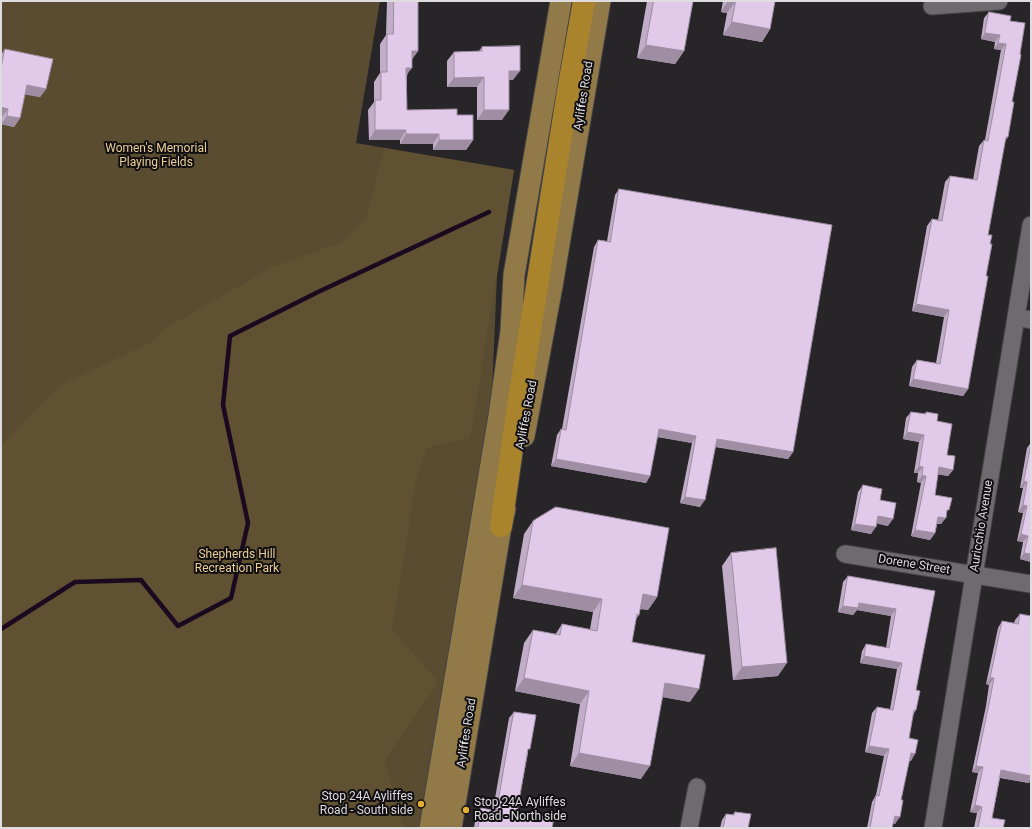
<!DOCTYPE html>
<html>
<head>
<meta charset="utf-8">
<style>
	body { margin:0 }
	#map { position:relative; width:1032px; height:829px; overflow:hidden; background:#282529; font-family:Roboto,sans-serif }
	canvas { display:block }
	.frame { position:absolute; inset:0; border:2px solid #dedcde; pointer-events:none }
</style>
</head>
<body>
<div id="map">
<canvas width="1032" height="829"></canvas>
<div class="frame"></div>
</div>
<script>
const c = document.querySelector('canvas').getContext('2d');
c.lineJoin = 'round';
function paint(path, color) { c.fillStyle = color; c.fill(path, 'evenodd'); }
function strokePath(path, color, width, dash) { c.strokeStyle = color; c.lineWidth = width; c.lineCap = dash ? 'butt' : 'round'; c.setLineDash(dash || []); c.stroke(path); }
function drawText(font, color, halo, rows, align = 'center') {
  c.font = font + ' Roboto,sans-serif'; c.lineWidth = 4; c.setLineDash([]); c.textBaseline = 'middle'; c.strokeStyle = halo; c.fillStyle = color; for (const [text, x, y, turn = 0] of rows) {
    c.save(); c.translate(x, y); c.rotate((+turn || 0) * Math.PI / 180); c.textAlign = isNaN(turn) ? turn : align; if (halo) c.strokeText(text, 0, 0); c.fillText(text, 0, 0); c.restore();
  }
}
const green = new Path2D(`
	M1,1H380L356,143L514,170L497,276L488,484L430,828H1Z`);
const forest = new Path2D(`
	M384,148L514,170L470,438L428,447L416,480L392,629L438,682L385,760L404,828H1V446L59,386L155,340L161,331L272,267L342,242L366,220Z`);
const stream = new Path2D(`
	M1,629L75,582L141,580L178,626L231,598L248,523L223,405L230,336L318,292L489,212`);
const minor = new Path2D(`
	M932,6L999,1
	M1016,317L1031,320
	M845,554L1031,584
	M689,828L697,787
	M933,828L1031,225`);
const major = new Path2D(`
	M524,436L552,286L600,1
	M430,828L499,416L511,331L514,275L561,1
	M451,828L501,526L505,509`);
const highway = new Path2D(`
	M501,526L518,406L568,91L584,1`);
const wall = new Path2D(`
	M387,1H418V51L412,59L407,76V110L457,115L473,140L466,150H433V144H400V140H369L368,110L374,102V82L380,73V44L386,35Z
	M647,1H693L684,51L675,64L637,58Z
	M723,1H775L770,29L762,42L723,35L727,13L721,12Z
	M989,12L1010,21L1012,102L1008,137L1005,141L988,235L986,276L968,389L963,396L909,386L912,367L917,360L936,363L944,317L912,311L927,226L932,219L938,220L945,182L950,176L973,180L979,146L984,140H985L1001,50L994,49L995,42L981,39L984,18Z
	M482,47L513,80H509L502,120H477V87H447V61L454,52L479,51Z
	M5,49L46,89L40,97L25,94L20,118L14,127L1,124L2,117H1V55Z
	M619,189L793,452L788,459L715,447L700,507L680,503L692,443L657,437L650,476L646,483L551,466L557,435L561,429H562L594,247L598,240L607,241L615,195Z
	M911,412L925,414L926,412L937,421L947,455L953,470L948,476L938,474L935,495L946,515L941,524H937L935,533L930,540L911,536L921,483L917,482L918,473H914L919,442L903,439L906,418Z
	M1031,437V562L1020,559L1023,542L1017,541L1023,513L1018,512L1023,488H1020L1027,448L1030,444Z
	M863,485L888,526L877,523L871,534L851,530L858,492Z
	M533,521L657,597L648,610L640,609L639,615L636,619L632,642L690,702L663,697L641,779L570,766L580,704L515,691L524,643L533,630L555,635L562,624L590,629L593,612L513,598L524,534Z
	M731,553L778,676L733,680L722,566Z
	M848,576L935,591L916,690V710L913,715L909,738L911,761L909,760L895,824L893,823L892,828H867L872,802L876,795L884,756L865,752L872,713L877,707L890,709L897,669L860,663L862,651L866,644L886,648L891,616L857,610L853,615L838,612L843,582Z
	M1020,614L1029,783L1000,778L992,818L1003,828H974L977,813L970,812L978,773L972,772L986,706L989,685L986,684L998,628L1002,621L1014,623L1015,620Z
	M514,712L528,753L517,812L552,828H474L476,815L481,808L493,810L509,718Z
	M735,812L748,828H720L722,820L726,814L732,815Z`);
const shadedWall = new Path2D(`
	M728,1H736L727,13L721,12Z
	M732,22L770,29L762,42L723,35Z
	M985,33L1000,35L995,42L981,39Z
	M998,43L1006,44L1001,50L994,49Z
	M646,45L684,51L675,64L637,58Z
	M412,51H418L411,61Z
	M406,68H412L405,77Z
	M509,71H520L513,80H502Z
	M484,77L477,87H447L454,78Z
	M27,85L46,89L40,97L21,94Z
	M1,107L8,109L2,117H1Z
	M484,110H509L502,120H477Z
	M7,116L20,118L14,127L1,124Z
	M375,130H406L400,140H369Z
	M406,134H439L433,144H400Z
	M439,140H473L466,150H433Z
	M916,304L949,310L944,317L912,311Z
	M913,379L968,389L963,396L909,386Z
	M659,429L696,436L692,443L654,436Z
	M907,432L924,435L919,442L903,439Z
	M717,439L793,452L788,459L712,446Z
	M556,459L650,476L646,483L551,466Z
	M919,466L923,467L918,473H914Z
	M939,467L953,470L948,476L935,474Z
	M922,476H926L921,483L917,482Z
	M1024,481L1027,482L1023,488H1020Z
	M685,497L705,500L700,507L680,503Z
	M1023,505L1027,506L1023,513L1018,512Z
	M878,516L893,519L888,526L873,523Z
	M938,517L946,518L941,524L934,523Z
	M855,524L876,527L871,534L851,530Z
	M915,530L935,533L930,540L911,536Z
	M1021,534L1028,536L1023,542L1017,541Z
	M1024,553L1031,554V562L1020,559Z
	M522,585L602,599L593,612L513,598Z
	M643,594L657,597L648,610L634,607Z
	M859,603L896,609L891,616L857,610L853,615L838,612L843,606Z
	M864,656L902,663L897,669L860,663Z
	M787,663L778,676L733,680L742,667Z
	M524,678L589,691L580,704L515,691Z
	M990,678H994L989,685L986,684Z
	M665,683L699,689L690,702L656,696Z
	M869,746L889,749L884,756L865,752Z
	M579,753L650,766L641,779L570,766Z
	M911,753L915,754L911,761L906,760Z
	M976,766L983,767L978,773L972,772Z
	M1001,770L1031,776V780L1029,783L997,777Z
	M975,805L982,807L977,813L970,812Z
	M895,816L900,817L895,824L890,823Z`);
const building = new Path2D(`
	M394,1H418V51H412V68H406L407,110L457,109V115H473V140H439V134H406V130H375V100H381V72H387V34H393Z
	M654,1H693L684,51L646,45Z
	M736,1H775L770,29L732,22Z
	M989,12L1011,16L1010,21L1025,23L1020,54L1021,55L1012,102H1014L1008,137H1006L988,235H992L990,244H992L986,276H988L968,389L913,379L917,360L940,364L949,310L916,304L932,219L942,221L950,176L977,180L984,140L988,141L1006,44L998,43L1000,35L985,33Z
	M520,46V71H509V110H484V77L454,78V52L482,51V47Z
	M5,49L53,59L46,89L27,85L20,118L7,116L8,109L1,107V69Z
	M619,189L832,225L793,452L717,439L705,500L685,497L696,436L659,429L650,476L556,459L561,429L566,430L598,240L610,242Z
	M911,412L926,414V412L938,414L937,421L952,424L947,455L955,456L953,470L939,467L935,495L952,498L949,510H947L946,518L938,517L935,533L915,530L926,476H922L923,467L919,466L924,435L907,432Z
	M1031,444V554L1024,553L1028,536L1021,534L1027,506L1023,505L1027,482L1024,481Z
	M863,485L882,489L880,500L896,503L893,519L878,516L876,527L855,524Z
	M556,507L669,528L657,597L643,594L639,615L637,614L632,642L705,655L699,689L665,683L650,766L579,753L589,691L524,678L533,630L560,635L562,624L597,631L602,599L522,585L533,521Z
	M776,548L787,663L742,667L731,553Z
	M848,576L935,591L916,690L920,691L916,710H914L909,738L918,740L915,754L911,753L901,800H903L900,817L895,816L892,828H870L876,795L879,796L889,749L869,746L877,707L893,710L902,663L864,656L866,644L889,648L896,609L859,603L858,608L843,606Z
	M1020,614L1031,616V776L1001,770L992,818L1005,820L1003,828H978L982,807L975,805L983,767L976,766L990,699L994,678H990L1002,621L1018,624Z
	M514,712L536,715L530,749H528L517,812L554,818L552,828H478L481,808L496,811Z
	M735,812L751,814L748,828H723L726,814L734,815Z`);
const markers = [
	[421,804,4,"#e1af34"],
	[466,810,4,"#e1af34"]
];
const streetNames = [
	["Ayliffes Road",584,96,-81],
	["Ayliffes Road",527,415,-79],
	["Auricchio Avenue",982,526,-81],
	["Dorene Street",914,565,9],
	["Ayliffes Road",467,733,-81]
];
const parkNames = [
	["Women's Memorial",156,149],
	["Playing Fields",156,163],
	["Shepherds Hill",237,555],
	["Recreation Park",237,569]
];
const poiNames = [
	["Stop 24A Ayliffes",413,797],
	["Road - South side",413,811],
	["Stop 24A Ayliffes",474,803,"left"],
	["Road - North side",474,817,"left"]
];
paint(green, '#594c31');
paint(forest, '#605132');
strokePath(stream, '#1b0920', 4.5);
strokePath(minor, '#464446', 19);
strokePath(major, '#464446', 23);
strokePath(highway, '#464446', 24);
strokePath(minor, '#6e6a6f', 17);
strokePath(major, '#917a47', 21);
strokePath(highway, '#a9842c', 22);
paint(wall, '#c2adc8');
paint(shadedWall, '#9e8da3');
paint(building, '#e1c9e9');
strokePath(building, '#9e8da3', 1);
for (const [x, y, r, color] of markers) { const dot = new Path2D(); dot.arc(x, y, r, 0, 2 * Math.PI); c.fillStyle = color; c.fill(dot); strokePath(dot, '#100e10', 1.5); }
drawText('12px', '#dedcde', '#100e10', streetNames);
drawText('12px', '#ebcf95', '#100e10', parkNames);
drawText('12px', '#dedcde', '#100e10', poiNames, 'right');
</script>
</body>
</html>
